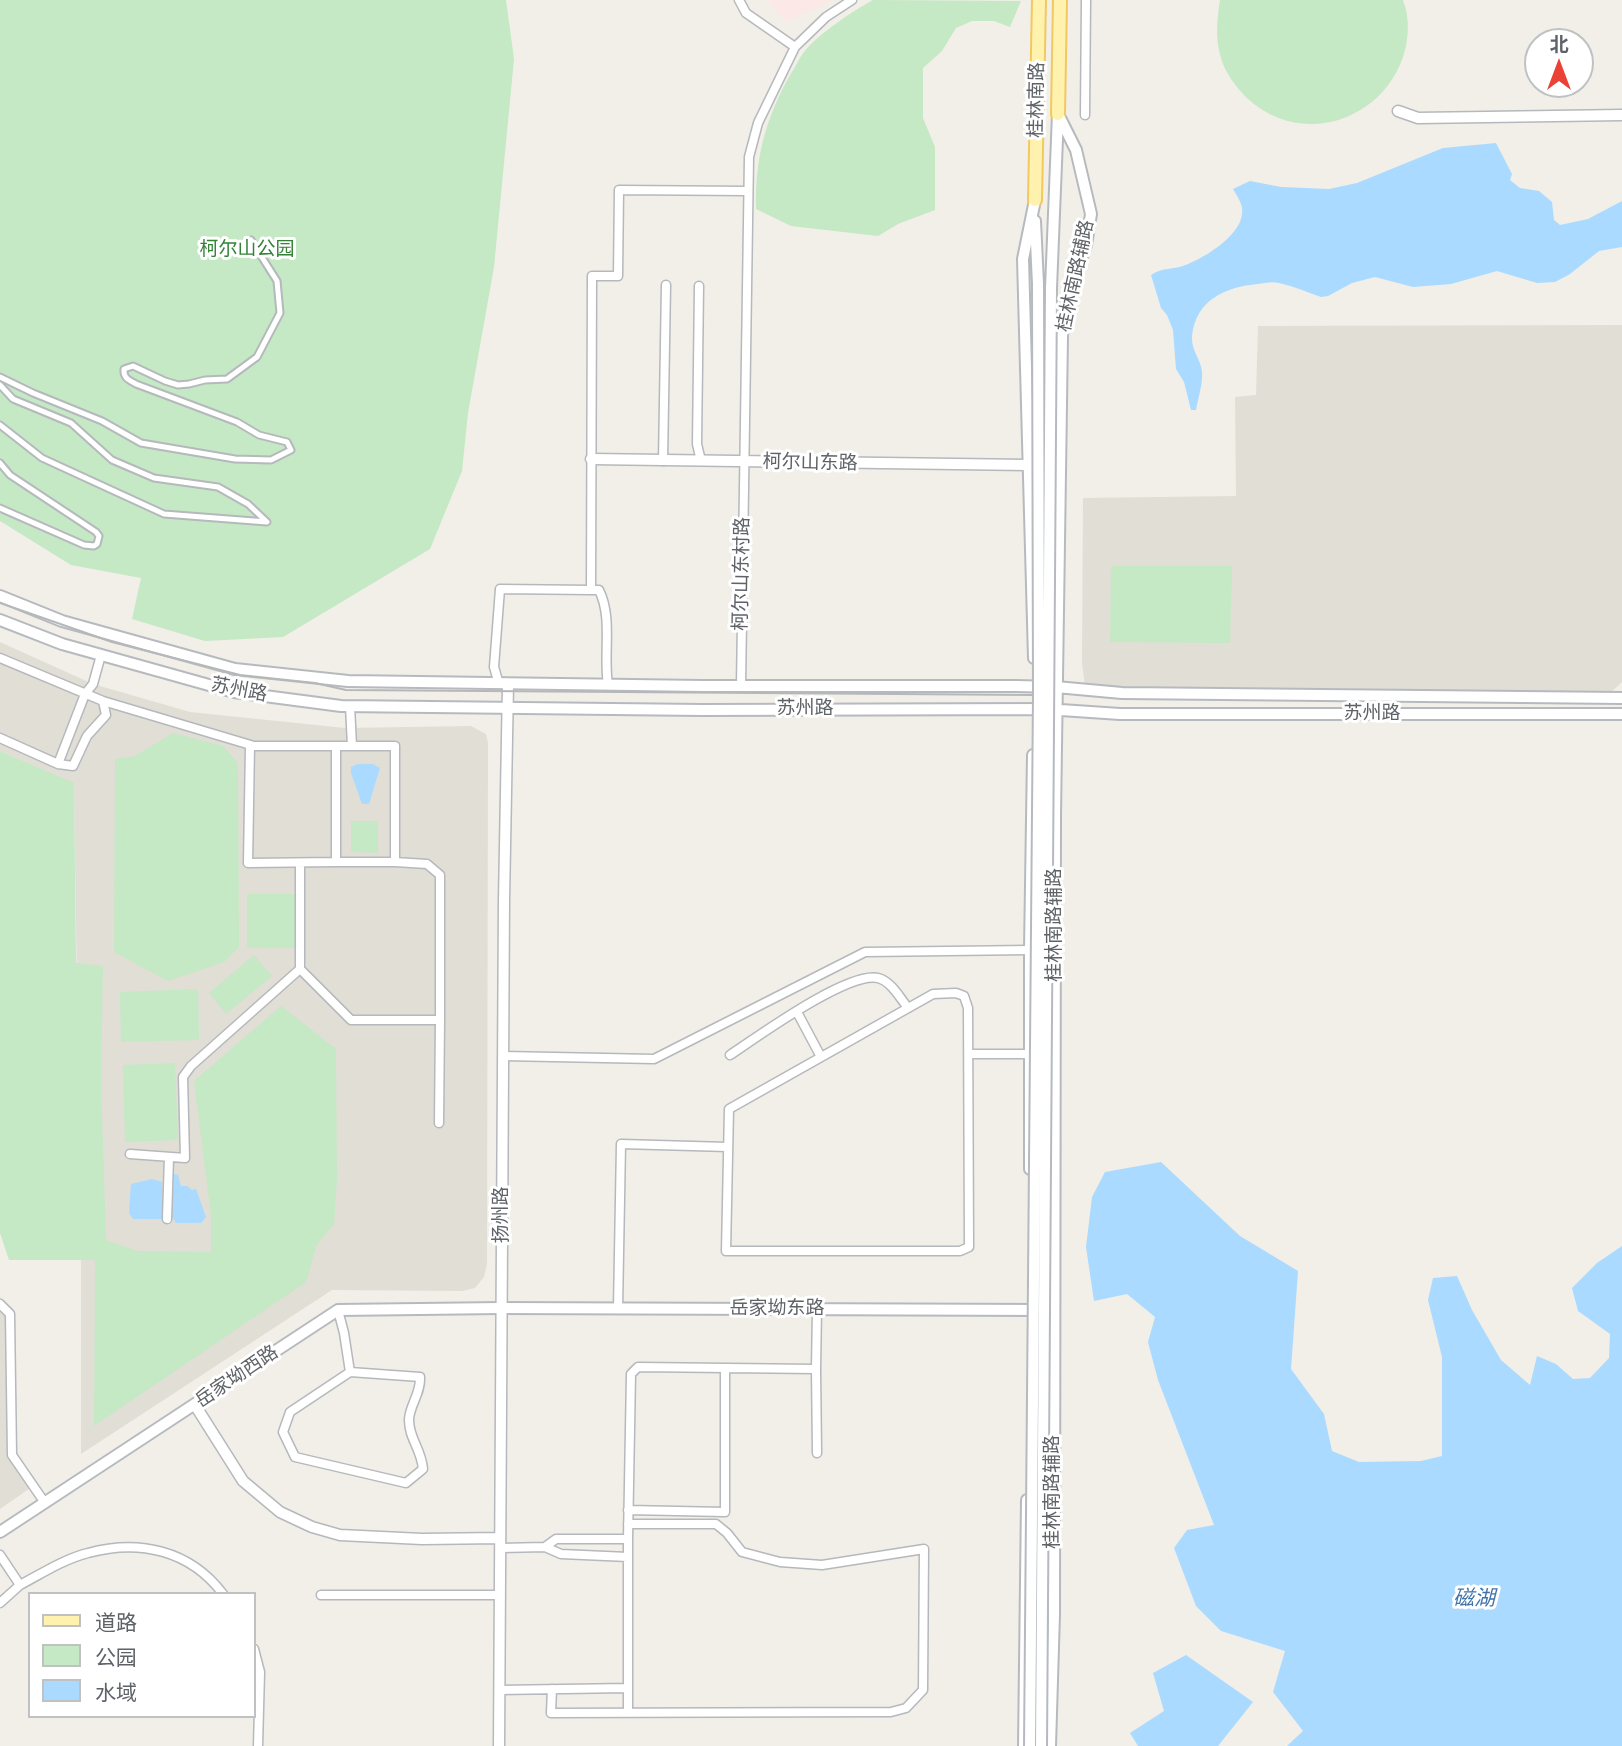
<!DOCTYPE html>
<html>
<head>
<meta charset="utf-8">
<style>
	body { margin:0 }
	#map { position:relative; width:1622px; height:1746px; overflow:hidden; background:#f1efe8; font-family:Manrope,"Noto Sans SC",sans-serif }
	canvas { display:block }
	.legend { position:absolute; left:28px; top:1592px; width:228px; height:126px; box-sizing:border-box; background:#fff; border:2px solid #bfc1c3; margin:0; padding:9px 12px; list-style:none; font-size:21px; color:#5f6368 }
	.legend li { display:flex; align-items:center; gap:14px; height:35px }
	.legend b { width:35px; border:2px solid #bfc1c3 }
	.north { position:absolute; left:1524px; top:28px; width:70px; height:70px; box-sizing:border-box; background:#fff; border:2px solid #bfc1c3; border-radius:50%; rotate:0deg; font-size:19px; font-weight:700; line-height:28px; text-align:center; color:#5f6368 }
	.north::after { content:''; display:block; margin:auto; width:24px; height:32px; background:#ea4335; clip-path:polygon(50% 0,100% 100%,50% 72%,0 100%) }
</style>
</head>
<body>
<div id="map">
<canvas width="1622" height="1746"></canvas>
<ul class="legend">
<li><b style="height:9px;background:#fff2af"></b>道路</li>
<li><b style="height:19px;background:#c5e8c5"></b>公园</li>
<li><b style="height:19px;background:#aadaff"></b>水域</li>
</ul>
<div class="north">北</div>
</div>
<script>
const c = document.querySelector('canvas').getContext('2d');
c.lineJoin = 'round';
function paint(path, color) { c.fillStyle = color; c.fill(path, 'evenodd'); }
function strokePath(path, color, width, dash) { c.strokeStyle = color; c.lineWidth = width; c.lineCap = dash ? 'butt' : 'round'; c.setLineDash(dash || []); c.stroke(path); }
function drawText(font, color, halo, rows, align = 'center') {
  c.font = font + ' Manrope,"Noto Sans SC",sans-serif'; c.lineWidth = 6; c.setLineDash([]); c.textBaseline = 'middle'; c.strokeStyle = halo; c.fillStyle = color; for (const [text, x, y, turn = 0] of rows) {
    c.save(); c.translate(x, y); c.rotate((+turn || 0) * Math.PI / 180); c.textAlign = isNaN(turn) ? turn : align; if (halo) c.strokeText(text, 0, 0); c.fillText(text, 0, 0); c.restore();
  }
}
const education = new Path2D(`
	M1622,325V682L1607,696L1228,693L1085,686L1082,663L1083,498L1236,496L1235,397L1256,395L1258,326Z
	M0,642L93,684L190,712L345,728L471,726L486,734L488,743L487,1264L484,1277L475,1288L463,1291L332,1290L81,1454V1271L74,784L0,751Z
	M0,1297L12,1311L15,1453L36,1484L0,1509Z`);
const medical = new Path2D(`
	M768,0H833L786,22Z`);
const green = new Path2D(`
	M0,0H506L514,59L494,267L468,413L462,471L430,549L283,637L205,641L132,619L141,578L71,565L0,521Z
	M873,0L1021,1L1010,27L994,21H972L956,28L942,51L923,68V118L935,147V210L898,224L878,236L791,226L756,209C755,158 765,120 790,75C795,68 799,58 804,52C817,35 854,10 873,0Z
	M1220,0H1403C1410,18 1409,39 1403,57C1380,123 1299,147 1247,98C1236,87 1225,73 1221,58C1215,38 1217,20 1220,0Z
	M1111,566H1232L1230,643L1110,642Z
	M173,733L223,746L238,763L239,947L224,962L168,981L114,952L115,759L135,756Z
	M0,751L74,783L76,963L103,966L101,1081L106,1240L137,1251L211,1252V1216L194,1081L281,1006L336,1049L337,1179L334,1224L316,1246L306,1282L94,1426L95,1260H9L0,1233Z
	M351,821H378V853L351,852Z
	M247,894H298L297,948H247Z
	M254,955L272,976L226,1014L209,993Z
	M198,989L199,1040L121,1042L120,992Z
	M175,1063L178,1140L125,1142L123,1065Z`);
const water = new Path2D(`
	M1496,143L1512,174L1510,180L1520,188L1539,191L1552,202L1554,220L1560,225L1588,219L1622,201V247L1599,251L1570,274L1555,282L1537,283L1497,271L1451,284L1413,287L1375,277L1352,283L1328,296L1321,297C1307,292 1293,286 1279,283C1273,281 1264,283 1258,284C1225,287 1196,300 1192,336C1191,351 1201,359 1202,372C1203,384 1198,398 1196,410H1191L1184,382L1176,369L1173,330L1167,315L1161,308L1151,275C1162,267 1176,270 1188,264C1208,256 1250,230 1241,204C1239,199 1236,194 1233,189L1250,181L1281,187L1329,189L1357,183L1443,148Z
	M358,764H373L380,768L369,804H362L351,773V767Z
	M1161,1162L1240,1236L1298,1271L1291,1369L1324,1414L1332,1451L1359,1462L1421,1461L1442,1456V1357L1428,1300L1433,1278L1457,1276L1472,1310L1501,1360L1530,1385L1537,1356L1556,1364L1573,1379L1590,1378L1609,1358L1610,1334L1578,1311L1572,1288L1597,1263L1622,1246V1746H1287L1303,1731L1273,1692L1285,1651L1221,1631L1196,1606L1174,1548L1187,1530L1214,1525L1158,1380L1148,1342L1155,1317L1127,1294L1094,1301L1086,1247L1092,1197L1105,1172Z
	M174,1174L178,1175L181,1186H187L192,1190L196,1189L206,1217L201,1223H176L172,1216Z
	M152,1179L162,1182L163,1215L161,1219H133L129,1213L131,1184Z
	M1186,1655L1253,1702L1218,1746H1138L1130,1733L1164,1711L1153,1673Z`);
const pedestrian = new Path2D(`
	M0,377L33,393L102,421L141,443L235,459L271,460L291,450L287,442L259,435L237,422L136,384C129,380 123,378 124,369L133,366L165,381L178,385L189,384L205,380L227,379L257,357L280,313L277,281L251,240
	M0,385L13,399L71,423L112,460L154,478L218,487L248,504L267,522L164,514L42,458L0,425
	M0,463L10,475L96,532L99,536L97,544L94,546L84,545L0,508`);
const minor = new Path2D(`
	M739,0L746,13L795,47
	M1085,115L1086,0
	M699,286L697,444L701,461
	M663,461L666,285
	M0,658L103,701L254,746H336
	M499,684L494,667L500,589L591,590
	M608,685C603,654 613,618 599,590H591L592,276H618L619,190L747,191
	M741,686L749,157L758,123L795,47L826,17L852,0
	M350,706L352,746H336V862H395V746H352
	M0,738L58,764L85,694L93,684L101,655
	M250,745L248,863L336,862
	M58,764L73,766L87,736L106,715L103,701
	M300,969L351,1020H440V875L427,864L395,862
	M956,993L964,996L968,1008L969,1247L960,1251H726L729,1109L933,994Z
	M797,1012L821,1057
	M969,1054H1030
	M730,1055C757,1037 848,971 878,978C891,981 900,998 908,1008
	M503,1056L654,1059L865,952L1030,950
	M439,1123L440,1020
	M130,1154L185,1158L183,1077L191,1066L300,969V863
	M167,1219L169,1157
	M0,1304L10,1314L12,1455L45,1503
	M618,1308L621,1144L728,1147
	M338,1310L344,1333L350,1372L290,1412L283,1432L295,1457L406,1483L423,1469C421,1448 409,1439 409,1420C409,1406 421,1394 420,1377L350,1372
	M816,1369L817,1309
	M628,1510L725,1512V1368
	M545,1547L556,1539H628
	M500,1548L545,1547L561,1554L628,1557
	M0,1555L20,1585C41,1574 64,1559 88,1553C139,1539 190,1550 223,1594
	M321,1595H500
	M0,1603L20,1585
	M254,1649L260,1672L258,1746
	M552,1689L551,1713L891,1712L906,1708L923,1690L924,1549L822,1565L780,1562L742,1552L727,1533L716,1524H628
	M499,1690L628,1688
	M628,1713V1539L631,1374L638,1367L816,1369L817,1453`);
const tertiary = new Path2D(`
	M1398,111L1418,118L1622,115
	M591,459L1028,465
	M195,1405L243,1481L280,1512L312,1527L340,1535L422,1539L500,1538
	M499,1746L504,900L508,684`);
const secondary = new Path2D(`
	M1035,221L1038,284
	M1051,288L1058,114
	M0,596L62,621L235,669L348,681L703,686H1016L1056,687L1122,693L1622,698
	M0,620L62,644L234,692L341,706L702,710L1046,709L1120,714H1622
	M1034,658L1023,259L1035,200
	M1030,1169V950L1033,755
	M0,1532L338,1310L501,1308L1043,1310
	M1024,1746L1027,1500
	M1050,1746L1054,1614L1055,815L1062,336L1065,308L1086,245L1091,214L1076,150L1058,114`);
const primary = new Path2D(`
	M1058,114L1060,0
	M1035,200L1039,0`);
const tram = new Path2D(`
	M0,603L112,642L240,675L315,683L346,690L1034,695L1043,698L1046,705L1047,719L1040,1746`);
const secondaryBridge = new Path2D(`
	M1030,1746L1039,695L1038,284
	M1041,1746L1051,288`);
const streetNames = [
	["桂林南路",1037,100,-89],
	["桂林南路辅路",1076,276,-78],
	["柯尔山东路",810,463,1],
	["柯尔山东村路",742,574,-89],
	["苏州路",239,690,11],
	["苏州路",805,709],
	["苏州路",1372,714],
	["桂林南路辅路",1055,925,-90],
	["扬州路",502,1215,-90],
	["岳家坳东路",777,1309],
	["岳家坳西路",237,1377,-34],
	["桂林南路辅路",1053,1492,-90]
];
const parkNames = [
	["柯尔山公园",247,250]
];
const waterNames = [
	["磁湖",1474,1599]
];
paint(education, '#e1ded6');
paint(medical, '#fce8e6');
paint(green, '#c5e8c5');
paint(water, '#aadaff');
strokePath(pedestrian, '#b5b8bc', 9);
strokePath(minor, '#b5b8bc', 11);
strokePath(tertiary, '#b5b8bc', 13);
strokePath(secondary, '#b6babf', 14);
strokePath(primary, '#f2c960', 16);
strokePath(pedestrian, '#fff', 5);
strokePath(minor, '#fff', 8);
strokePath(tertiary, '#fff', 10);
strokePath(secondary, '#fff', 10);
strokePath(primary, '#fff2af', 12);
strokePath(tram, '#b6b7b8', 2);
strokePath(secondaryBridge, '#b6babf', 14, []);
strokePath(secondaryBridge, '#fff', 10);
drawText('19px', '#5f6368', '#fff', streetNames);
drawText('19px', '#348238', '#fff', parkNames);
drawText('italic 21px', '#4174aa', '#fff', waterNames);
</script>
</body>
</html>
